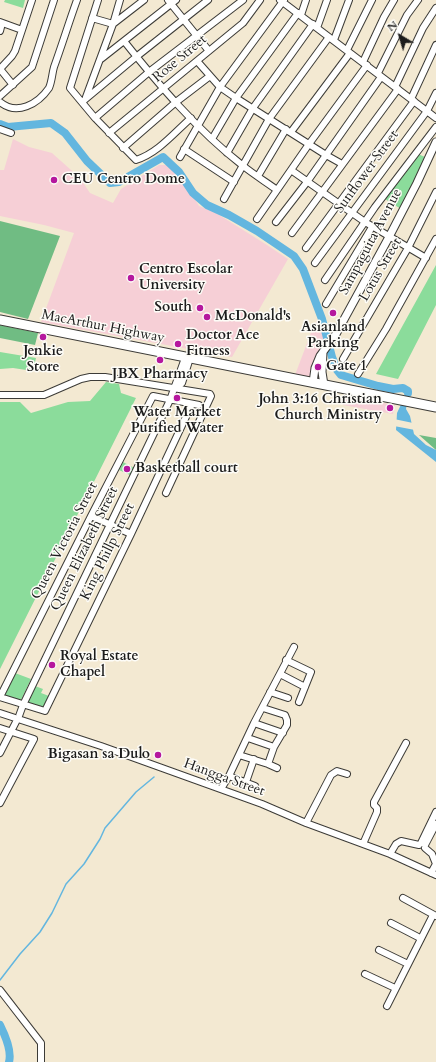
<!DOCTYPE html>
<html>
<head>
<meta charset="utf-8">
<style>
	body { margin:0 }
	#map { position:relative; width:436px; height:1062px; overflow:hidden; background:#f3e9d2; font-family:Cardo,serif }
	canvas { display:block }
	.north { position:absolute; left:380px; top:16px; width:40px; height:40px; -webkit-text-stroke:3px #fdfcf7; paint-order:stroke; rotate:322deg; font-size:11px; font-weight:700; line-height:16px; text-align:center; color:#1c1c1c }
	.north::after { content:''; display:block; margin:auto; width:14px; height:18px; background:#1c1c1c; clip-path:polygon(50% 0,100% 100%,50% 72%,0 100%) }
</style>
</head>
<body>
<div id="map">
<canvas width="436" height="1062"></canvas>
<div class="north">N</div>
</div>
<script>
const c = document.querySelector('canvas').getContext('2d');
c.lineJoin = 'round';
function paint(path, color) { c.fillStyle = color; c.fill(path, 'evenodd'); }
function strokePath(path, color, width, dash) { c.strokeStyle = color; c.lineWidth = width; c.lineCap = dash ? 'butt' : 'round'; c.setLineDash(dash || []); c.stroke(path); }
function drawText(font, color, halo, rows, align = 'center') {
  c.font = font + ' Cardo,serif'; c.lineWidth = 3; c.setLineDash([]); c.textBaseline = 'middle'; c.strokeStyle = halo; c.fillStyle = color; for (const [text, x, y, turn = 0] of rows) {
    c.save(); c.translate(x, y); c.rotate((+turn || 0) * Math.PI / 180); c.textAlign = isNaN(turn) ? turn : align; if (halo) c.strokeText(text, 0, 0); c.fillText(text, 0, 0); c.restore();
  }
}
const built = new Path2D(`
	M13,139L29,147L52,153L80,178L90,193L113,203L121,189L159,165H167L176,170L181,176L199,206L216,213L267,245L288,259L232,357L41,322L74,233L44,225L0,216V170H4Z
	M318,319L326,343L321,351L310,377L295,375L312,330Z
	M345,396L395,405L393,414L343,405Z`);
const green = new Path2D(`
	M5,0H25L23,8L4,2Z
	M418,154L425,157L401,209L385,199Z
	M436,265V305L398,379L376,374Z
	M0,352L36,358L33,371L13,368L0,369Z
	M106,382L119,384L121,393L136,398L0,669V402H20L31,413L68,402L90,401Z
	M123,462L136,469L132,476L119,470Z
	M15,673L31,679L20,702L4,696Z
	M35,686L43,689L41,693L49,696L42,709L27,704Z`);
const forest = new Path2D(`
	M0,221L60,236L28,319L0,312Z
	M0,325L38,333L35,345L0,338Z
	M419,435L436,438V450Z`);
const water = new Path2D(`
	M401,386L405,387L409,392L406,409L410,416L414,434L426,445L436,450V462L396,430L397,413L406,394L404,391L400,389Z`);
const pier = new Path2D(`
	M394,419L413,423L415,430L394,426Z`);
const stream = new Path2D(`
	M0,980L20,954L40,932L52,913L66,884L84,864L100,839L105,828L136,792L154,777`);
const river = new Path2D(`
	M0,124L8,127L51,123L65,133L87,161L110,183L119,182L163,157L179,172L193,193L207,205L229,215L257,231L294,256L303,269L322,319L332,357L337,370L341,375L378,386L393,389L403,388L408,391V393
	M0,1025C5,1035 12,1051 9,1062`);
const minor = new Path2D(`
	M98,0L70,88L95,118L136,160C158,153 174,133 191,118
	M168,0L209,51
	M280,0L436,118
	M301,15L306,0
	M92,18L113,24L144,0
	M0,22L22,30
	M317,28L327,0
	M0,31L2,23
	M334,40L349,0
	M124,41C159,85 197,130 242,165C253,174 266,182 277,190
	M347,50L372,0
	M101,59L176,0
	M197,61L220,87L236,98L326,155L342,164
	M363,62L384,17L394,0
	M0,69L12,56L15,51L32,0
	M0,69L13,85
	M378,73L407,15L418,0
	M395,87L423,28L436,8
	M0,96L32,67L54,0
	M86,97L113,24L120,0
	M411,99L436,45
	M0,102C17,116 38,104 49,88C52,81 52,74 54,67C62,45 69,22 77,0
	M82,102L136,57L208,0
	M95,118L149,72L243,0
	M0,129L11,133
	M291,132L350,53
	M109,133L243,23L260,0
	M212,139L236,98L298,13
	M123,148L176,102L210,76
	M184,149L234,182
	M227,153L253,108L313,24
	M180,157L220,87L284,0
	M291,170L365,222L426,258
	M258,176L286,129
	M224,199L269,119L329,37
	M257,219L309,144L367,65
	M276,222L307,182L381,77
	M292,233L398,89
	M306,248L414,101
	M315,263L427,111L436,93
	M325,280L375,207L436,127
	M326,304L372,227
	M343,359L408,248L436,192
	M358,374L386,329L436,239
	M174,389L182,383L190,358
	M0,395H44L81,379L90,377H105L210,394L211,396L166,493
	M192,404L131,534L45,711L0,697L91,516L153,396C169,399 184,402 199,405
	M91,516L131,534
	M286,660L311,672L299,702
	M280,674L305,687
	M270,692L288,698
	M263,708L285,715L287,720V725L274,747L268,764
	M0,713L101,746L262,804L306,823L390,854L436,875
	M254,723L283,733
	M0,728L34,739L0,803
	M248,738L274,747
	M0,753L19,716L23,705L170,400L185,358
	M239,755L268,764L277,768
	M229,776L255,786
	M246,782L254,759
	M221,789L229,776L254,723L294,647
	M306,823L331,775L337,771L347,774
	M421,843L436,812
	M363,844L377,812V808L374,805V802L406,743
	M425,845L436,824
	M425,848L432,854L436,864L431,873
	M390,854L396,844L401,841L419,845
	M403,898L436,916
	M391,923L420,938
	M379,950L408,964
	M365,974L395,988
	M0,990L41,1043V1062
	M387,1006L433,915`);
const major = new Path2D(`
	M323,352L322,372L324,385
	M313,383L315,368L320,356L336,334L389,237L417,183L436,142`);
const highway = new Path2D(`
	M0,320L436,407`);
const markers = [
	[54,180,4,"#b5179e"],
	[131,278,4,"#b5179e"],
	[200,308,4,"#b5179e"],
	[333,313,4,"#b5179e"],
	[207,317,4,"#b5179e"],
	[43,337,4,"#b5179e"],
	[178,344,4,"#b5179e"],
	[160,360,4,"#b5179e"],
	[318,367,4,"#b5179e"],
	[177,398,4,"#b5179e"],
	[390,408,4,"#b5179e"],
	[127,469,4,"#b5179e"],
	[52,665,4,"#b5179e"],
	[158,755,4,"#b5179e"]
];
const streetNames = [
	["Rose Street",180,59,-40],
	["Sunflower Street",367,172,-54],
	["Sampaguita Avenue",371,242,-62],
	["Lotus Street",381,270,-60],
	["MacArthur Highway",103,327,11],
	["Queen Victoria Street",65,541,-63],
	["Queen Elizabeth Street",85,549,-64],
	["King Phillp Street",108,552,-64],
	["Hangga Street",224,778,20]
];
const poiNames = [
	["CEU Centro Dome",62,180],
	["Centro Escolar",139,270],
	["University",139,286],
	["South",192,308,"right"],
	["McDonald's",215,317],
	["Asianland",333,328,"center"],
	["Parking",333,344,"center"],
	["Doctor Ace",186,336],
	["Fitness",186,352],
	["Jenkie",43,352,"center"],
	["Store",43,368,"center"],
	["Gate 1",326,367],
	["JBX Pharmacy",160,375,"center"],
	["John 3:16 Christian",382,400,"right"],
	["Church Ministry",382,416,"right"],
	["Water Market",177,413,"center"],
	["Purified Water",177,429,"center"],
	["Basketball court",135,469],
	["Royal Estate",60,657],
	["Chapel",60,673],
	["Bigasan sa Dulo",150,755,"right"]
];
paint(built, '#f6cfd6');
paint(green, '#8bdc9b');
paint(forest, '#70bc83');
paint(water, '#63b6df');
paint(pier, '#f3e9d2');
strokePath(stream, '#63b6df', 1.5);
strokePath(river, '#63b6df', 8);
strokePath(minor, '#3c3b37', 8);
strokePath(major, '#3c3b37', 9);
strokePath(highway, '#3c3b37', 11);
strokePath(minor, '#fff', 6);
strokePath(major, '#fff', 7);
strokePath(highway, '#fff', 9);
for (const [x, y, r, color] of markers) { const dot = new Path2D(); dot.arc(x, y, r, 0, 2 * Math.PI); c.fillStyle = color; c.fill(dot); strokePath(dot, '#fdfcf7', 1.5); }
drawText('14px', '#1c1c1c', '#fdfcf7', streetNames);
drawText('bold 14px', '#1c1c1c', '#fdfcf7', poiNames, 'left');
</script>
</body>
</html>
